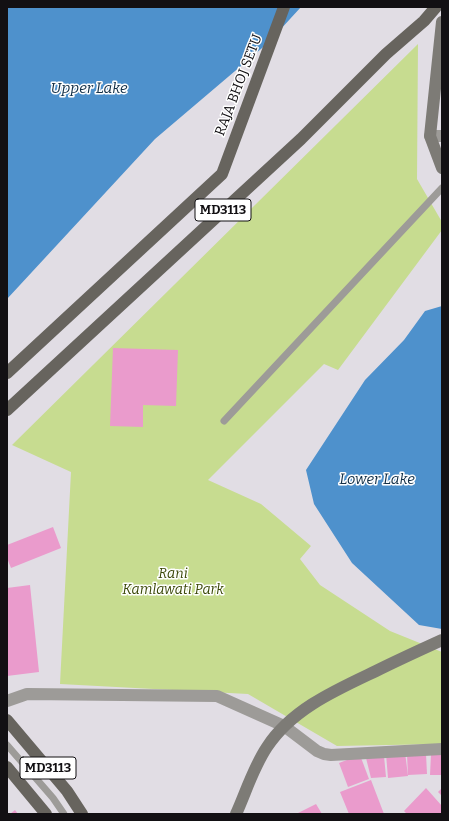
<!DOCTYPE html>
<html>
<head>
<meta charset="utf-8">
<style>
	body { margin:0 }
	#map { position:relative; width:449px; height:821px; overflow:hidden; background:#e1dde4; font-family:Bitter,serif }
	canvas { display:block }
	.frame { position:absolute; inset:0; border:8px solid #121013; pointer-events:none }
</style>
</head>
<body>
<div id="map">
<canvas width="449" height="821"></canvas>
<div class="frame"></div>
</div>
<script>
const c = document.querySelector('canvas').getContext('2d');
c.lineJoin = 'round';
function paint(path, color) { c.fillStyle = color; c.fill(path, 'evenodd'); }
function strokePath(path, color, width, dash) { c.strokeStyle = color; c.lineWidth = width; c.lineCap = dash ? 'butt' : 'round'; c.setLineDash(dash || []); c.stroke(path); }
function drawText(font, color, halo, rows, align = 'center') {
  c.font = font + ' Bitter,serif'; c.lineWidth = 3; c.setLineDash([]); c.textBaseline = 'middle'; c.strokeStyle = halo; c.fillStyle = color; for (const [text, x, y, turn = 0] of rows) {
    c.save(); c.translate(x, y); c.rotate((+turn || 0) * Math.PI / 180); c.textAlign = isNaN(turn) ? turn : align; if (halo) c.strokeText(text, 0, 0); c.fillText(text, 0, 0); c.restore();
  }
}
const green = new Path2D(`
	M418,44L417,179L442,222V230L338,370L324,364L208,480L261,504L311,546L300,559L320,585L390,631L442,652V744L337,746L248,694L60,684L71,472L12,445Z`);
const water = new Path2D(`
	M7,7H301L268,43L155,139L7,299Z
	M442,306V629L419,625L352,563L314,504L306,470L365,380L404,340L425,311Z`);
const building = new Path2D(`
	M113,348L178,350L176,406L143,405V427L110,426Z
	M53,527L61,548L11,568L7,558V545Z
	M30,585L39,672L7,676V588Z
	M405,752L408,776L388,778L386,754Z
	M426,754L427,774L408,775L407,755Z
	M431,754H442V775H430Z
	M360,755L369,779L348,787L339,763Z
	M384,756L386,777L371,778L366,758Z
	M371,780L384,814H349L340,792Z
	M426,788L442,806V814H407L404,811Z
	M442,788V796L438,792Z
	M316,804L322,814H296Z
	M15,810L18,814H10Z`);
const lane = new Path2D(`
	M224,421L442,188
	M7,745L53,798L64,814`);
const street = new Path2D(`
	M430,136H442
	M7,701L27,694L217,696L284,726L317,751L324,754L331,755L442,749`);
const secondary = new Path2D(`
	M442,22L430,136L442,168
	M236,814C246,792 253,768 267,747C292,709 336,690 376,671C398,660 420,650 442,640`);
const primary = new Path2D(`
	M7,373L222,174L284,7
	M7,410L301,139L386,54L424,21L436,7
	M7,720L67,791L82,814
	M7,767L46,814`);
const shields = [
	[223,210,56],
	[48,768,56]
];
const shieldNames = [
	["MD3113",223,210],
	["MD3113",48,768]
];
const streetNames = [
	["RAJA BHOJ SETU",239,85,-69]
];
const parkNames = [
	["Rani",173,574],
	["Kamlawati Park",173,590]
];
const waterNames = [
	["Upper Lake",89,89],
	["Lower Lake",377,480]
];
paint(green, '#c7dc90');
paint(water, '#4e91cc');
paint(building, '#ea9bcc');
strokePath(lane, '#9d9b98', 7);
strokePath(street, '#9d9b98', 12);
strokePath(secondary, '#7d7b76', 12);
strokePath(primary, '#67645e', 12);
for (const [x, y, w] of shields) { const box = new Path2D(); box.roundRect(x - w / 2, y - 11, w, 22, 3); c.fillStyle = '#fff'; c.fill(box); strokePath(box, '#121013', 1); }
drawText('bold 13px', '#121013', null, shieldNames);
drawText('14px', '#121013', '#fff', streetNames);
drawText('italic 14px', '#3b4808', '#fff', parkNames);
drawText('italic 15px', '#122f47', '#fff', waterNames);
</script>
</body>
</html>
